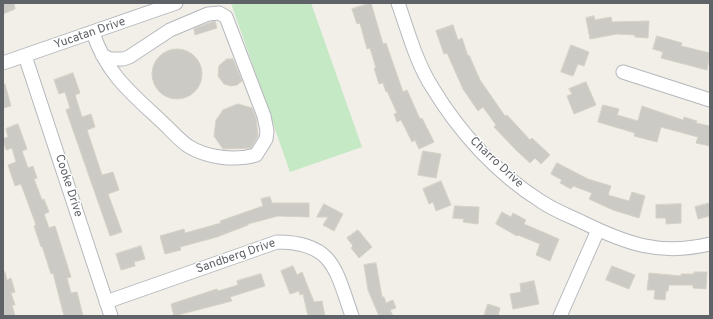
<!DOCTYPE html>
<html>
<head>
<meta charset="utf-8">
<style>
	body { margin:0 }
	#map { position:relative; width:713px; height:319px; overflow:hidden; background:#f1efe8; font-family:Overpass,sans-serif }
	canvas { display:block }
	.frame { position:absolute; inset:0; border:4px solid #5f6368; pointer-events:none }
</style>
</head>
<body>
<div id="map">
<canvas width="713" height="319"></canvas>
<div class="frame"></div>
</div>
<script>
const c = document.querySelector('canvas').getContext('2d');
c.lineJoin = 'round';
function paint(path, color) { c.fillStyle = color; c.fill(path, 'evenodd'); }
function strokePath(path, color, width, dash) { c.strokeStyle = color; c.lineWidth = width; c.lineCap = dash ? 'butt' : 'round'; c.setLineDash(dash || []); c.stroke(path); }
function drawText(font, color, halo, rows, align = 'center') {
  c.font = font + ' Overpass,sans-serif'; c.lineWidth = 3; c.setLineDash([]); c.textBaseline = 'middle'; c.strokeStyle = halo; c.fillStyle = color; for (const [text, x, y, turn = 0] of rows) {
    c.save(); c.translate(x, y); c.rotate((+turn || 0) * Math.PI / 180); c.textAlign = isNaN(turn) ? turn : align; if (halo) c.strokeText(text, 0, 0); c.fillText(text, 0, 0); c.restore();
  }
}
const green = new Path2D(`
	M231,3H311L362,147L290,172Z`);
const building = new Path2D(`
	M3,3H14L15,9L3,14Z
	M371,3L383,44L386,43L403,92L407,90L420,119L422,118L434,142L419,149L415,140L412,142L401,120L397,122L394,114L397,113L387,91L386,92L383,83L379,84L374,68H376L370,48L367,49L360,23L357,24L352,9Z
	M594,16L595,20L611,17L612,22L649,21L648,38L635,37V35L617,34L590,39L586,18Z
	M215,21L217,28L195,35L194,29Z
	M453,25L458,40L462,38L468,56L469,55L480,80L505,116L507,115L530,140L532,138L550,155L541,164L535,158L530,163L516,150L494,127L496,125L483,107L478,111L463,89L447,53L444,54L436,31Z
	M657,36L682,43L681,46L710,53L707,70L661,58L663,52L653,49Z
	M571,45L589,52L584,66L578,64L573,76L561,72Z
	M152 74a25 25 0 1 1 50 0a25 25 0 1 1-50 0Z
	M227,59H233L242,81L237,85L231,86L224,84L218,76L219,66Z
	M73,73L80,93L75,95L82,117L91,114L95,127L87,130L102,175L113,172L119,190L108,194L122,232L110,236L66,110L70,108L65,92L59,94L54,80Z
	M586,82L596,105L574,114L567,96L572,94L569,89Z
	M3,84H5L11,106L3,108Z
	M238,104L252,108L256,118L258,136L251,148L223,149L214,136L216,120L223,110Z
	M603,105L619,109L617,115L638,121L642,106L683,120L684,117L697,121L696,123L710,126V146L696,143L698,137L661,127L657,142L634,136L635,133L598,122Z
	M18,124L27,149L22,151L28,168L33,166L37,178L34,179L42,200L44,199L49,212L44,214L49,228L55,226L71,277L67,278L71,293L77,292L83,316H64L53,273L51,274L42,246L41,247L34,226L36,225L21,184L15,186L8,165L16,162L12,148L6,150L3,139L8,137L6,129Z
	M423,151L441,154L436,178L418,175Z
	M557,163L588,179L611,186L608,195L629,201L632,192L645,196L639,218L613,210L589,199L592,193L573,186L571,189L560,183L562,180L551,174Z
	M441,181L451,205L436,211L433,202L429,204L423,189Z
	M270,197L272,203H309V217L278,216L248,224V225L217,237L180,247L181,250L165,254L160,236L184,229L185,233L221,223L220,221L263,206L261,199Z
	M710,203V216L698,219L695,207Z
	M324,204L343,214L334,231L323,225L328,217H317Z
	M681,204V223L666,224V218H656V205Z
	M455,206L479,207L478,224L463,222L464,219L453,218Z
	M502,212L511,217L513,213L526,220L524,224L559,239L550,261L536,255L540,244L518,235L517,236L496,224Z
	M358,230L372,247L359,258L351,248L353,246L347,238Z
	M141,246L145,259L134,262L135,266L121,270L116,254Z
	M376,263L382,297H384L386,303L393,300L396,308L390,310L393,316H379L368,290L364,265Z
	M293,266L297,275L302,272L314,302L322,301L325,316H308L303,294L300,295L299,291L290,294L281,271Z
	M612,266L635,275L629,289L606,280Z
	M5,272L7,280L11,278L15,292L11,293L15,305H12L15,316H3V273Z
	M694,272H707L706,289L693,288V285H669L668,291H666L665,300L654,299L655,290H647L649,273L681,276V274H694Z
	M261,274L265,286L230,297L232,301L174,316L171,304L217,289L218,291L238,285L237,281Z
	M534,281L539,304L513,309L510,294L521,292L520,284Z
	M488,304L500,308L498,316H484Z`);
const minor = new Path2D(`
	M398,3C408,31 416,62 432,87C459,132 497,174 542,202C554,210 569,216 582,222C627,244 660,256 710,244
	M93,33C107,74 130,92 161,121C170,129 178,139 188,146C207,158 235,161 256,155L266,139L267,131L264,116L226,17L219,13L208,14L170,30L129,57L123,59H110L102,55
	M25,56L111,316
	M3,63L176,3
	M623,72L710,100
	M106,302L277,242C334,242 336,271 352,316
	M560,316L598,230`);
const streetNames = [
	["Yucatan Drive",90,34,-19],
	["Charro Drive",496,163,43],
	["Cooke Drive",68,186,72],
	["Sandberg Drive",236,257,-19]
];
paint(green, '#c5e8c5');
paint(building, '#cccac5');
strokePath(building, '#d6d1c6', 1);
strokePath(minor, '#b5b8bc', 15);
strokePath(minor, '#fff', 13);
drawText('12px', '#5f6368', '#fff', streetNames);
</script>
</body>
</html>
